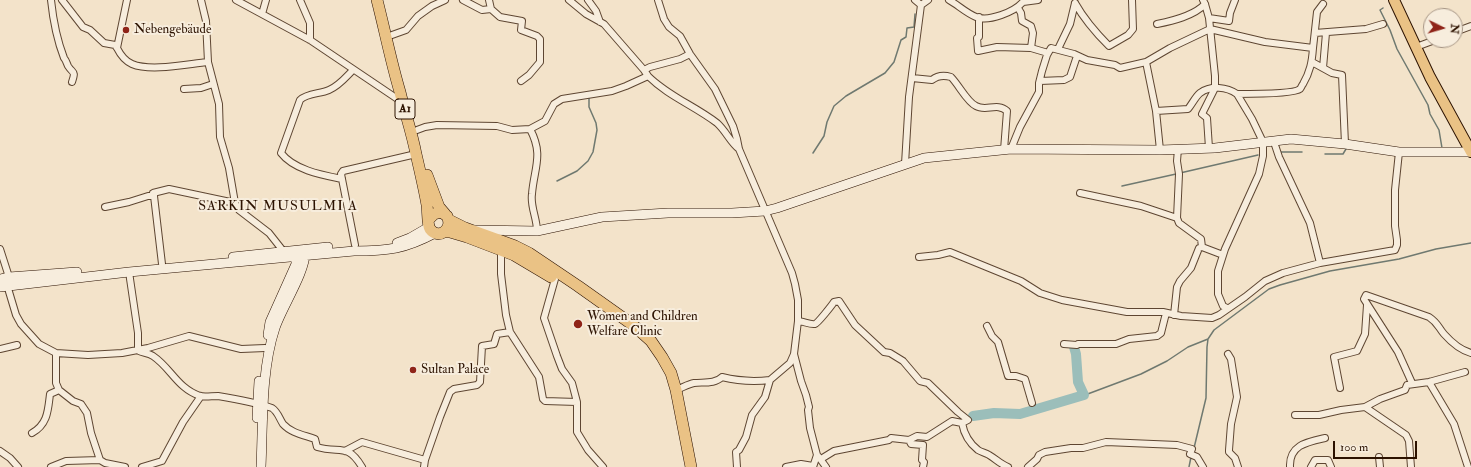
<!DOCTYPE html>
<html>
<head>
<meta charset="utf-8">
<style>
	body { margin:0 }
	#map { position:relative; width:1471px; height:467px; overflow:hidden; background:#f3e3ca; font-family:"IM FELL Double Pica",serif }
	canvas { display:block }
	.north { position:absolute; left:1423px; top:8px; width:40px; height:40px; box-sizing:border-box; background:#f7eddd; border:1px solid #a69585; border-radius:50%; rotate:95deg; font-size:11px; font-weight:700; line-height:16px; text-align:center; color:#2c1200 }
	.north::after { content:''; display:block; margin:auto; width:14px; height:18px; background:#8f2418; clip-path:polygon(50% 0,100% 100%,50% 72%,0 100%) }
	.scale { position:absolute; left:1333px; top:441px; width:84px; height:18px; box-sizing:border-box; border:2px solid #2c1200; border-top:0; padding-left:5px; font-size:12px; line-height:14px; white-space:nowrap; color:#2c1200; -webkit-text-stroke:3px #f7eddd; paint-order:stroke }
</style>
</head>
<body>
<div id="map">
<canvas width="1471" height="467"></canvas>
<div class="north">N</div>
<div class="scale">100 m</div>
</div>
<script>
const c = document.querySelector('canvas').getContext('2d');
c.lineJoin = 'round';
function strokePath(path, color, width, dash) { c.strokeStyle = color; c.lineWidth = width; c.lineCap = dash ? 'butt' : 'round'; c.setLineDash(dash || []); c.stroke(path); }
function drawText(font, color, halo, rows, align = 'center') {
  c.font = font + ' "IM FELL Double Pica",serif'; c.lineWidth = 4; c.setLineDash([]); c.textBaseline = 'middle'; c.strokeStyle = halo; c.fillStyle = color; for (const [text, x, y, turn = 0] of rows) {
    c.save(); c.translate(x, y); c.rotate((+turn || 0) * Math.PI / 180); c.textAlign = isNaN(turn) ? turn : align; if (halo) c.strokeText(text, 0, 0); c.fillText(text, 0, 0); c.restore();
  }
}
const stream = new Path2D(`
	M1383,8L1380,10L1390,30L1397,49L1428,105L1430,114L1439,130L1442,148
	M1279,152H1302
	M813,153L824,136L827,122L834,106L846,96L885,73L894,62L901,40L906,37L907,28L914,27L915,14
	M1325,154H1343L1346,149
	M1180,173L1258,155
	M557,181L577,171L588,161L593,152L597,130L596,123L589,107V96
	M1122,186L1176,174
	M1077,398L1141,374L1167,361L1188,347L1208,339
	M1194,448L1206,398L1207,347L1208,339L1214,330L1269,289L1280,285L1330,271L1399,259L1436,249L1471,243
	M1189,467L1191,457`);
const river = new Path2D(`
	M973,416L994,413L1020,414L1084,395L1078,382L1076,354L1074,347`);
const street = new Path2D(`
	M51,0C53,19 57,40 64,58C66,60 67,64 68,66C73,74 76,70 72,82
	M62,0L83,27L90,30L104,43L115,45L117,48L127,0
	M201,0L206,21L208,62L219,104L220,137L229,168L235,203L239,210L269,233L284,252
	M236,0L310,40L402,102
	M300,0L310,23V40
	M463,0L482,10L491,9
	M489,0L491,9L500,17L522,21L521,30L537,36L540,39V62L529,75L521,81
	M569,0L586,14L604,24L644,70
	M588,0L596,11L600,22
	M658,0L664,19L669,27L680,36L690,54L715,89L733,126L737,139L739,149L792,273L795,284L798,300V321L794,354L801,381L806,395L809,407L808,410L810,428L817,455L813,467
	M915,0L921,5L928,0
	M949,0C958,5 966,13 976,17C989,22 1014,12 1023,2L1038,0
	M1203,0L1205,4L1209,18L1215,76V88L1202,114L1207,118L1209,148
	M1075,3C1084,19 1096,33 1109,46L1128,35L1133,29L1132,0
	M1018,8L1021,13L1022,21L1031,26L1033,33L1031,48
	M262,14L266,0
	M979,17V37L977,38L978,51L997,47L1031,48L1048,53
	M1209,18L1229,21L1230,13L1235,0
	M1157,24C1172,21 1194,16 1205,4
	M1455,32L1471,26
	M1315,33L1366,29L1383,24
	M392,35L406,30L418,16L432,6L445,0
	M1416,47L1435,40
	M117,48C120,54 125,61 132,64C151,72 187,64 208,62
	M1058,49L1070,24L1075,3
	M1146,62L1156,111L1160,150
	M1312,62L1332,73L1342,75L1345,144
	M1323,68L1326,33
	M648,76C668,96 695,106 717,123C726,131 730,142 739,149
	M912,78L932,80C938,75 944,75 951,77C959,85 967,102 976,106C986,112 997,102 1007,111L1004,150
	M1040,81L1064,80L1070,77L1077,56
	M184,89L201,88L213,84
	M1156,111L1188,109C1192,104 1196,96 1200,93C1211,85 1227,87 1237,94
	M530,129C544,155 534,168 532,194C530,206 537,218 537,231
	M417,130L425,127L437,125L497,126L512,130L530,129L545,121L554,104L562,99L612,91L626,86L648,76L644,70L650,67L680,59L690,54
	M1274,142L1279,157L1310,223L1320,263L1395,250L1397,245V240L1395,226V190L1399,152
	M1011,149L1020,127L1039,92V83L1042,71L1047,55L1051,48L1074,54L1087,60L1115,65L1120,68L1146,62L1170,48L1210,29L1265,42L1313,48L1317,12L1323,4
	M905,164L909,97L921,5
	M342,179C322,175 294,170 281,153L300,100C307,93 320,94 329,90C339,86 346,77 353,70
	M1080,193L1141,206L1177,218L1179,223L1201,239L1202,247L1223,255
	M154,196L153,193L169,189L235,203
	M105,207L129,202L148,196H154L162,264
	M1177,218L1179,174L1177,161L1178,149
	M355,245L342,179L341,174L343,171L416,154
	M0,249L9,277
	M501,250V274L506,315L510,332L539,377L543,399L545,401L577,402
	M919,257L938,255L950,252L1021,281L1040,293L1062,300L1127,312H1163L1181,316L1212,318L1219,315L1245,297L1265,281L1283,273L1320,263
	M129,272L138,333V350
	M555,279L544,318L557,356L562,369L572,383L577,402V432L588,450L603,467
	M7,285L16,315L21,324L39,344L56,353L88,355L122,353L148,348L189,336L241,349L265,348
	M1227,308L1223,306L1218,294V271L1225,249L1259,174L1263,156V142L1252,119L1237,94C1247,94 1294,94 1300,89C1301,88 1302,85 1303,84C1310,72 1312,62 1313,48
	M1174,315L1177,287L1180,281L1191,268L1199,248L1202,247
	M798,321C803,321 810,325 815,324C818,323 832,305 834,302L839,301L855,325L884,352L890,353L903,361L920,381L928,383L958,412L968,420L962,423L952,421L927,437L917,436L909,440L891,438L889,440L834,451L821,459
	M987,326L992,336L998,342L1008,376H1016L1025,379L1032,403
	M1064,344L1077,345L1078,344H1116L1129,339L1157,336L1161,333L1166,313
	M0,349L17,345
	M138,350L139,351C143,353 149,353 153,356C171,368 177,388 200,396C204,397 212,396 218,396C236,399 254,402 272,408C278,412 279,418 283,424C291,433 304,435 315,439L317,447C340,454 347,442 362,467
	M56,353V383L59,390L73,401L81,404L87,413L91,433L100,460
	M1228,354L1231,359L1237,397L1231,424L1229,450V452L1235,458L1238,467
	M1429,382L1454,424L1468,467
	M1412,383L1398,352L1364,299L1366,295L1429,317C1438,323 1438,327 1444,334C1452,343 1460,350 1471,353
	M1340,388L1334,357L1357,351L1365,334L1367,305
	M676,390C682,388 688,384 694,383C704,382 715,384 722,377C738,381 753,382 770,380
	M1365,407L1406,435L1409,441L1411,467
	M1295,415H1319L1341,410L1365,407L1380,399L1405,390L1407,385L1429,382L1465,372
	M962,423C964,434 969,443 978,450C981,452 986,453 989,455C996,459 1000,464 1008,467
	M32,433C48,424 48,410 50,394L59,390
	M909,440L911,444L923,445L922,460L924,462L923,467
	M0,451L10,458L18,467
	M345,451L362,442L425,460
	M818,456L826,467
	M1379,457L1380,467
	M51,467L66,461L100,460L105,463L125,467
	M142,467L162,461L183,422L201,396
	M424,467L425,460L440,417L450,392L454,389L477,385L480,382L482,346L494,344L497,334L510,332
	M737,467L736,452L739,450L746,437L752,415L765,397L770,380L790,363L794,354
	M786,467L801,464L813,466
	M1028,467L1037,459L1039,455L1045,452L1071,448H1083L1106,442L1177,445L1192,449L1190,454L1197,457L1203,467
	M1290,467C1289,445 1307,442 1325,438
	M1311,467L1315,460H1328L1331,467`);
const secondary = new Path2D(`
	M475,230L537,231L602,217L668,213H732L765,211L777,208L924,158L1011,149L1160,150L1215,148L1291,139L1345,144L1399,152H1471
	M397,243L410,238L429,227
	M233,257L328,247
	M0,279L9,277L77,272
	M0,287L129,272L354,251C388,251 405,249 435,233
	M268,335L270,322L296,264V251
	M257,418L259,381
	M261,467C263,423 261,370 275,328C282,307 306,271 305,252`);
const primary = new Path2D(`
	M1394,0L1430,77L1471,152`);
const highway = new Path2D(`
	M377,0C385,31 391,62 400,92C405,113 412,133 416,154C420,171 424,188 427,205C428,211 427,224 430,229C438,240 454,230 447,216L441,212L434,214L429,219
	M427,175L439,207L445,214
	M449,220L465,228L515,246L529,253L578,286L633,325L651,341L662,357L671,373L676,390L691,467
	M444,232H450L467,237L501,250L514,255L551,277`);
const markers = [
	[126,30,4,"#8f2418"],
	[578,324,5,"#8f2418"],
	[413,370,4,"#8f2418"]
];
const shields = [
	[405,109,20]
];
const shieldNames = [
	["A1",405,109]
];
const poiNames = [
	["Nebengebäude",134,30],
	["Women and Children",587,317],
	["Welfare Clinic",587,332],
	["Sultan Palace",421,370]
];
const neighbourhoodNames = [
	["SARKIN MUSULMI A",278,207]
];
strokePath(stream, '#6f7970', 1.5);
strokePath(river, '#9bbeba', 10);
strokePath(street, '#5e4632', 8);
strokePath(secondary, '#2c1200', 10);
strokePath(primary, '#2c1200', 12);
strokePath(highway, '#2c1200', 12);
strokePath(street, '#f7eddd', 6);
strokePath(secondary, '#f7eddd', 9);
strokePath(primary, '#eac285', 10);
strokePath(highway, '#eac285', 11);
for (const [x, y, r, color] of markers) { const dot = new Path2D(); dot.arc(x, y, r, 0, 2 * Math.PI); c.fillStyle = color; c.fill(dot); strokePath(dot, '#f7eddd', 1.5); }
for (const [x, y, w] of shields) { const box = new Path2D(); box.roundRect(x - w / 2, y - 10, w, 20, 3); c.fillStyle = '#f7eddd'; c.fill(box); strokePath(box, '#2c1200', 1); }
drawText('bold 12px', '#2c1200', null, shieldNames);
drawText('13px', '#2c1200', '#f7eddd', poiNames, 'left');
c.letterSpacing = '1px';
drawText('14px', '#2c1200', '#f7eddd', neighbourhoodNames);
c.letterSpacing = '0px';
</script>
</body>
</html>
